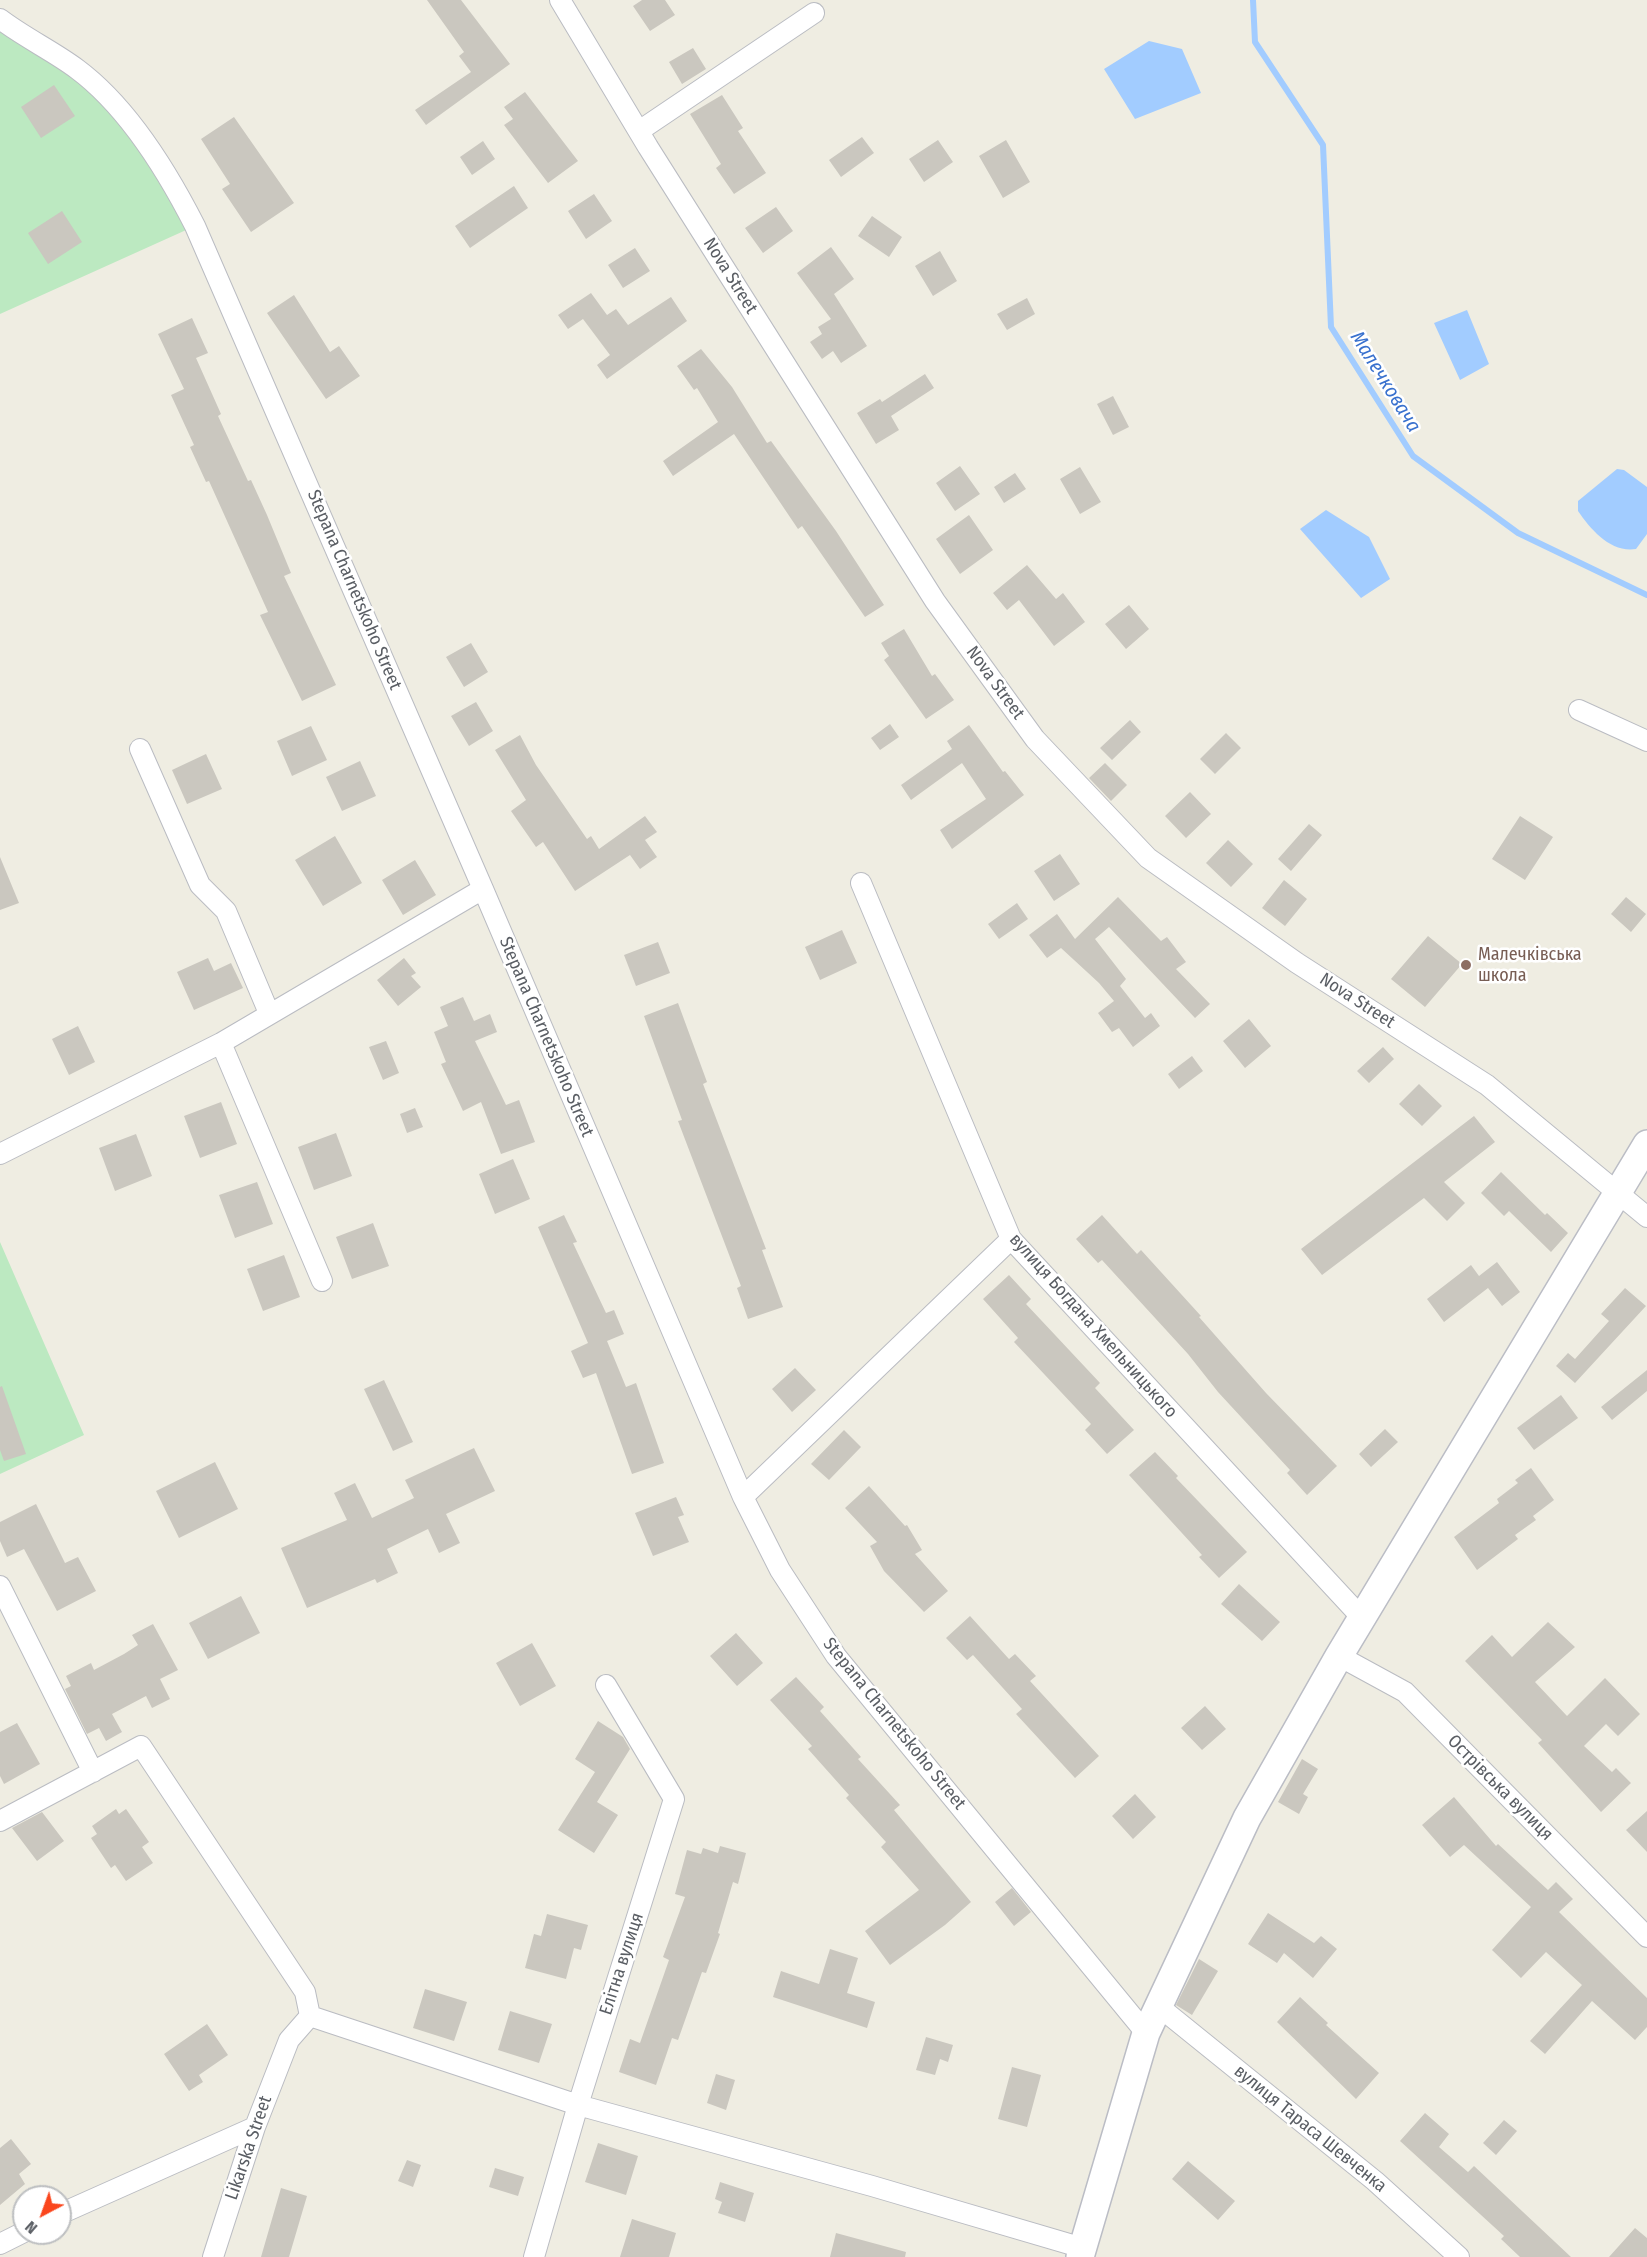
<!DOCTYPE html>
<html>
<head>
<meta charset="utf-8">
<style>
	body { margin:0 }
	#map { position:relative; width:1647px; height:2257px; overflow:hidden; background:#efede2; font-family:"Fira Sans Condensed",sans-serif }
	canvas { display:block }
	.north { position:absolute; left:12px; top:2185px; width:60px; height:60px; box-sizing:border-box; background:#fff; border:2px solid #bdbfc1; border-radius:50%; rotate:221deg; font-size:16px; font-weight:700; line-height:24px; text-align:center; color:#5a5e64 }
	.north::after { content:''; display:block; margin:auto; width:21px; height:27px; background:#fa461d; clip-path:polygon(50% 0,100% 100%,50% 72%,0 100%) }
</style>
</head>
<body>
<div id="map">
<canvas width="1647" height="2257"></canvas>
<div class="north">N</div>
</div>
<script>
const c = document.querySelector('canvas').getContext('2d');
c.lineJoin = 'round';
function paint(path, color) { c.fillStyle = color; c.fill(path, 'evenodd'); }
function strokePath(path, color, width, dash) { c.strokeStyle = color; c.lineWidth = width; c.lineCap = dash ? 'butt' : 'round'; c.setLineDash(dash || []); c.stroke(path); }
function drawText(font, color, halo, rows, align = 'center') {
  c.font = font + ' "Fira Sans Condensed",sans-serif'; c.lineWidth = 5; c.setLineDash([]); c.textBaseline = 'middle'; c.strokeStyle = halo; c.fillStyle = color; for (const [text, x, y, turn = 0] of rows) {
    c.save(); c.translate(x, y); c.rotate((+turn || 0) * Math.PI / 180); c.textAlign = isNaN(turn) ? turn : align; if (halo) c.strokeText(text, 0, 0); c.fillText(text, 0, 0); c.restore();
  }
}
const green = new Path2D(`
	M0,19L114,105L195,226L0,314Z
	M0,1242L84,1435L0,1474Z`);
const water = new Path2D(`
	M1149,41L1182,49L1201,93L1135,119L1104,69Z
	M1467,310L1489,364L1460,380L1434,323Z
	M1617,469L1624,470L1647,487V534L1636,549C1611,553 1591,530 1578,511V501Z
	M1326,510L1369,537L1390,579L1361,598L1300,529Z`);
const stream = new Path2D(`
	M1253,0L1255,42L1323,145L1331,327L1413,456L1518,533L1647,595`);
const building = new Path2D(`
	M427,0H461L510,64L426,125L415,110L471,72L459,56L464,52Z
	M642,0H665L675,15L650,31L633,6Z
	M693,48L706,69L682,84L669,62Z
	M54,85L75,116L41,138L21,107Z
	M525,92L578,161L548,183L504,125L513,119L504,107Z
	M722,95L743,128L738,131L766,173L734,194L716,168L721,164L690,114Z
	M234,117L294,203L251,232L222,189L230,184L201,139Z
	M862,137L874,153L841,177L829,160Z
	M938,140L953,162L924,182L909,159Z
	M1006,140L1030,182L1003,198L979,156Z
	M483,141L495,159L472,175L460,157Z
	M514,186L528,208L470,248L455,226Z
	M594,194L612,221L586,239L568,211Z
	M776,207L793,231L763,253L745,228Z
	M62,211L82,242L48,264L28,233Z
	M872,216L902,237L889,257L858,236Z
	M831,247L854,279L834,294L867,346L841,363L833,351L822,359L810,342L822,334L818,327L831,319L797,273Z
	M635,248L650,271L623,288L608,265Z
	M940,251L957,281L933,296L915,266Z
	M591,293L607,315L616,309L628,325L671,297L687,321L607,379L597,365L610,355L583,319L568,329L558,315Z
	M294,295L330,352L339,346L360,376L326,399L267,313Z
	M1027,298L1035,314L1007,330L997,314Z
	M192,318L208,353L196,358L221,414L218,416L248,481L251,480L267,515L291,573L284,576L336,685L302,701L260,615L268,612L209,481L206,482L190,447L194,445L171,395L184,389L158,334Z
	M701,349L732,387L767,443L771,441L836,531L884,605L865,617L802,526L798,529L734,434L673,476L663,461L718,422L697,388L694,390L677,366Z
	M925,374L934,388L891,416L899,430L876,444L857,413L880,399L882,402Z
	M1113,396L1129,427L1113,435L1097,404Z
	M960,466L980,494L955,511L936,483Z
	M1080,467L1101,502L1080,514L1060,479Z
	M1015,473L1026,489L1004,503L994,487Z
	M969,515L993,550L960,574L936,539Z
	M1027,565L1056,599L1063,593L1085,622L1054,646L1019,600L1007,610L993,593Z
	M1129,605L1149,629L1126,649L1105,624Z
	M904,629L932,676L935,674L954,700L926,719L884,660L889,656L881,643Z
	M471,643L488,672L464,687L446,657Z
	M476,702L493,731L469,746L451,716Z
	M1130,720L1141,732L1112,760L1100,748Z
	M890,724L899,737L880,750L871,738Z
	M969,725L1003,772L1005,771L1024,795L952,849L940,830L986,799L962,763L911,800L901,785L952,749L947,741Z
	M311,726L327,760L292,776L277,741Z
	M1226,733L1241,748L1215,774L1200,759Z
	M520,735L536,765L587,839L591,836L599,849L645,816L657,832L645,840L657,857L640,869L630,855L575,891L543,842L536,847L511,811L526,800L495,750Z
	M206,754L222,789L187,804L172,770Z
	M360,761L376,796L342,811L326,777Z
	M1105,763L1127,785L1111,801L1089,778Z
	M1190,792L1211,814L1186,838L1165,816Z
	M1520,816L1553,837L1525,880L1492,859Z
	M1309,824L1322,835L1291,871L1278,859Z
	M335,836L362,883L323,906L295,860Z
	M1228,840L1253,864L1231,887L1206,863Z
	M1060,854L1080,884L1054,901L1034,871Z
	M0,857L19,903L0,910Z
	M415,860L436,895L403,915L382,880Z
	M1284,880L1307,899L1285,926L1262,908Z
	M1118,897L1161,941L1167,937L1186,962L1176,969L1210,1004L1195,1018L1109,927L1095,939L1126,979L1120,986L1145,1018L1151,1013L1160,1026L1133,1047L1119,1028L1112,1032L1098,1013L1114,1001L1099,983L1061,948L1047,958L1029,935L1057,914L1075,939Z
	M1626,897L1646,914L1631,932L1611,914Z
	M1017,903L1028,919L999,939L988,924Z
	M842,930L857,963L820,980L805,947Z
	M1428,936L1462,964L1425,1007L1391,979Z
	M658,942L670,973L636,986L624,955Z
	M208,958L214,971L231,963L243,988L194,1010L177,972Z
	M404,958L416,973L411,976L421,987L398,1006L377,980Z
	M463,997L474,1021L490,1014L497,1032L475,1041L506,1105L519,1100L535,1142L501,1154L481,1102L463,1111L441,1064L446,1062L434,1032L448,1026L440,1007Z
	M678,1003L707,1082L703,1084L766,1249L762,1250L783,1307L748,1319L737,1288L741,1286L678,1121L682,1120L644,1016Z
	M1249,1019L1271,1046L1245,1068L1223,1041Z
	M78,1026L95,1062L69,1075L52,1039Z
	M386,1041L399,1073L383,1080L369,1047Z
	M1383,1047L1394,1059L1369,1083L1357,1071Z
	M1192,1056L1203,1071L1179,1089L1168,1074Z
	M1419,1084L1442,1106L1422,1126L1399,1104Z
	M221,1102L237,1144L200,1158L184,1116Z
	M415,1108L423,1127L407,1133L400,1114Z
	M1474,1116L1495,1142L1444,1182L1465,1203L1447,1221L1424,1198L1322,1275L1301,1249Z
	M336,1133L352,1176L314,1190L298,1147Z
	M136,1134L152,1176L115,1191L99,1148Z
	M513,1159L530,1199L495,1214L479,1174Z
	M1501,1172L1545,1215L1547,1213L1568,1233L1551,1252L1509,1211L1504,1216L1481,1193Z
	M257,1182L273,1224L235,1238L219,1195Z
	M564,1215L577,1242L573,1243L606,1313L614,1310L624,1334L607,1341L626,1387L636,1383L664,1463L632,1474L596,1373L583,1378L571,1351L588,1343L538,1227Z
	M1102,1215L1137,1254L1141,1250L1201,1316L1199,1317L1266,1393L1337,1466L1307,1495L1287,1473L1290,1470L1218,1392L1188,1354L1102,1260L1098,1263L1076,1239Z
	M373,1223L389,1266L352,1279L336,1237Z
	M284,1255L300,1297L263,1311L247,1269Z
	M1497,1262L1520,1292L1502,1306L1488,1288L1444,1322L1427,1299L1471,1265L1479,1276Z
	M1009,1275L1031,1299L1026,1304L1100,1383L1095,1388L1134,1430L1107,1454L1085,1430L1091,1424L1014,1342L1018,1338L983,1299Z
	M1625,1288L1646,1306L1575,1383L1556,1366L1568,1353L1575,1359L1609,1321L1601,1314Z
	M795,1368L816,1390L792,1412L772,1389Z
	M1647,1370V1391L1612,1420L1601,1407Z
	M384,1380L413,1442L393,1451L364,1389Z
	M2,1386L26,1454L4,1461L0,1450V1387Z
	M1561,1395L1578,1418L1534,1450L1517,1428Z
	M1385,1429L1398,1442L1371,1467L1359,1454Z
	M844,1430L861,1447L829,1480L811,1464Z
	M474,1448L495,1491L446,1514L460,1543L439,1553L428,1529L387,1549L398,1573L377,1583L375,1579L307,1608L281,1548L347,1520L334,1493L355,1483L372,1518L414,1498L405,1480Z
	M1155,1452L1178,1476L1176,1478L1247,1552L1219,1578L1199,1557L1202,1555L1129,1475Z
	M215,1462L238,1509L179,1538L156,1491Z
	M1531,1468L1554,1500L1533,1516L1536,1520L1515,1535L1518,1539L1477,1570L1454,1537L1499,1503L1497,1499L1518,1483L1515,1480Z
	M869,1486L905,1526L907,1525L922,1550L915,1554L948,1591L924,1612L884,1571L870,1546L877,1542L845,1508Z
	M676,1497L684,1515L678,1517L689,1542L653,1556L635,1513Z
	M36,1504L65,1563L78,1557L96,1591L57,1611L24,1549L7,1557L0,1541V1522Z
	M1239,1584L1280,1622L1262,1641L1221,1604Z
	M241,1596L260,1633L208,1659L189,1623Z
	M970,1616L1009,1659L1015,1654L1036,1676L1030,1681L1099,1756L1075,1778L1016,1714L1022,1709L973,1655L967,1660L946,1638Z
	M1548,1622L1575,1647L1535,1682L1567,1716L1605,1678L1640,1714L1618,1736L1606,1724L1584,1746L1612,1772L1616,1768L1631,1783L1601,1812L1538,1743L1542,1740L1465,1661L1492,1635L1512,1657Z
	M153,1624L178,1670L160,1679L170,1699L152,1708L146,1696L112,1714L122,1732L106,1741L99,1728L87,1734L65,1689L71,1686L66,1676L91,1663L94,1670L124,1654L138,1645L132,1635Z
	M736,1633L763,1663L737,1686L710,1656Z
	M532,1643L556,1686L520,1706L496,1663Z
	M796,1677L824,1707L820,1711L861,1757L858,1759L900,1805L894,1810L971,1902L945,1925L890,1965L865,1931L919,1890L881,1847L886,1842L846,1798L849,1795L808,1749L812,1746L770,1700Z
	M1205,1706L1226,1729L1202,1750L1181,1728Z
	M598,1721L623,1737L630,1749L597,1802L618,1815L594,1853L558,1830L595,1772L575,1759Z
	M17,1723L40,1764L4,1784L0,1776V1732Z
	M1302,1759L1318,1769L1303,1794L1308,1797L1299,1814L1278,1802Z
	M1135,1794L1156,1817L1133,1839L1112,1816Z
	M1454,1797L1496,1846L1498,1844L1548,1890L1556,1882L1573,1899L1559,1912L1647,1998V2027L1635,2040L1592,2001L1545,2054L1530,2041L1582,1985L1546,1952L1521,1978L1492,1950L1531,1907L1464,1845L1450,1857L1422,1825Z
	M116,1809L119,1814L126,1809L149,1842L142,1847L153,1863L126,1881L115,1865L111,1868L91,1838L97,1834L92,1826Z
	M1647,1811V1852L1626,1830Z
	M42,1812L64,1841L37,1861L12,1828Z
	M720,1846L746,1853L738,1884L733,1882L718,1933L720,1934L706,1973L702,1972L678,2040L672,2038L656,2085L619,2072L630,2039L640,2043L669,1960L663,1957L685,1897L675,1894L687,1850L701,1854L703,1848L718,1853Z
	M1012,1888L1031,1912L1014,1926L995,1902Z
	M1268,1913L1314,1943L1321,1936L1337,1949L1313,1978L1284,1953L1277,1963L1248,1944Z
	M547,1914L588,1925L581,1950L574,1948L566,1979L525,1968L534,1934L541,1936Z
	M830,1949L858,1958L847,1993L875,2002L867,2028L773,1997L781,1971L819,1984Z
	M1199,1959L1218,1971L1192,2015L1176,2005Z
	M425,1989L467,2002L454,2041L413,2028Z
	M1300,1997L1328,2023L1326,2025L1379,2073L1356,2099L1277,2022Z
	M510,2011L552,2024L539,2063L498,2050Z
	M207,2024L228,2055L199,2075L203,2082L189,2091L164,2054Z
	M926,2037L953,2045L948,2062L940,2059L935,2075L916,2070Z
	M1012,2067L1041,2075L1027,2127L998,2119Z
	M716,2074L735,2080L726,2110L707,2103Z
	M1425,2113L1449,2134L1439,2147L1468,2172L1474,2166L1571,2257H1520L1501,2239L1504,2236L1400,2141Z
	M1504,2120L1517,2131L1496,2155L1483,2143Z
	M11,2139L31,2164L19,2174L25,2184L0,2205V2148Z
	M598,2143L638,2156L626,2195L585,2182Z
	M407,2160L421,2165L413,2187L398,2181Z
	M1188,2161L1235,2201L1218,2220L1172,2179Z
	M495,2168L524,2177L518,2196L489,2187Z
	M720,2182L754,2193L745,2222L718,2213L722,2202L715,2199Z
	M281,2188L307,2196L289,2257H261Z
	M632,2219L676,2233L669,2257H620Z
	M1635,2228L1647,2238V2257H1609Z
	M836,2233L906,2252L905,2257H830Z`);
const street = new Path2D(`
	M560,0L648,147L935,601L1035,739L1148,858L1297,963L1487,1085L1647,1217
	M0,19C25,38 53,51 77,69C128,107 167,171 195,226L483,889L743,1497L780,1570L836,1656L1146,2033
	M639,131L814,13
	M1579,710L1647,741
	M140,749L200,885L226,911L269,1013
	M861,883L1011,1239L1363,1619
	M221,1043L322,1281
	M0,1154L221,1043L483,889
	M743,1497L1011,1239
	M0,1586L93,1772
	M1339,1656L1405,1692L1647,1937
	M0,1821L141,1746L305,1992L310,2016
	M1157,2005L1375,2181L1459,2257
	M60,2214L255,2127
	M0,2244L24,2232
	M213,2257L255,2127L289,2040L310,2016L578,2105L872,2186L1083,2248
	M534,2257L578,2105L674,1799L606,1685`);
const secondary = new Path2D(`
	M1080,2257L1146,2033L1247,1818L1339,1656L1647,1144`);
const markers = [
	[1466,965,6,"#8d6e63"]
];
const streetNames = [
	["Nova Street",730,276,58],
	["Stepana Charnetskoho Street",354,590,67],
	["Nova Street",995,683,54],
	["Nova Street",1357,1001,33],
	["Stepana Charnetskoho Street",546,1037,67],
	["вулиця Богдана Хмельницького",1093,1326,48],
	["Stepana Charnetskoho Street",894,1724,51],
	["Острівська вулиця",1500,1788,45],
	["Елітна вулиця",622,1964,-72],
	["вулиця Тараса Шевченка",1310,2129,39],
	["Likarska Street",249,2148,-71]
];
const educationNames = [
	["Малечківська",1478,955],
	["школа",1478,976]
];
const waterNames = [
	["Малечковача",1385,382,58]
];
paint(green, '#bce9c1');
paint(water, '#a2ccff');
strokePath(stream, '#a2ccff', 6);
paint(building, '#cac7bf');
strokePath(street, '#babcc2', 22);
strokePath(secondary, '#bbbdc5', 30);
strokePath(street, '#fff', 20);
strokePath(secondary, '#fff', 27);
for (const [x, y, r, color] of markers) { const dot = new Path2D(); dot.arc(x, y, r, 0, 2 * Math.PI); c.fillStyle = color; c.fill(dot); strokePath(dot, '#fff', 2); }
drawText('18px', '#5a5e64', '#fff', streetNames);
drawText('18px', '#785e54', '#fff', educationNames, 'left');
drawText('italic 20px', '#3971ce', '#fff', waterNames);
</script>
</body>
</html>
